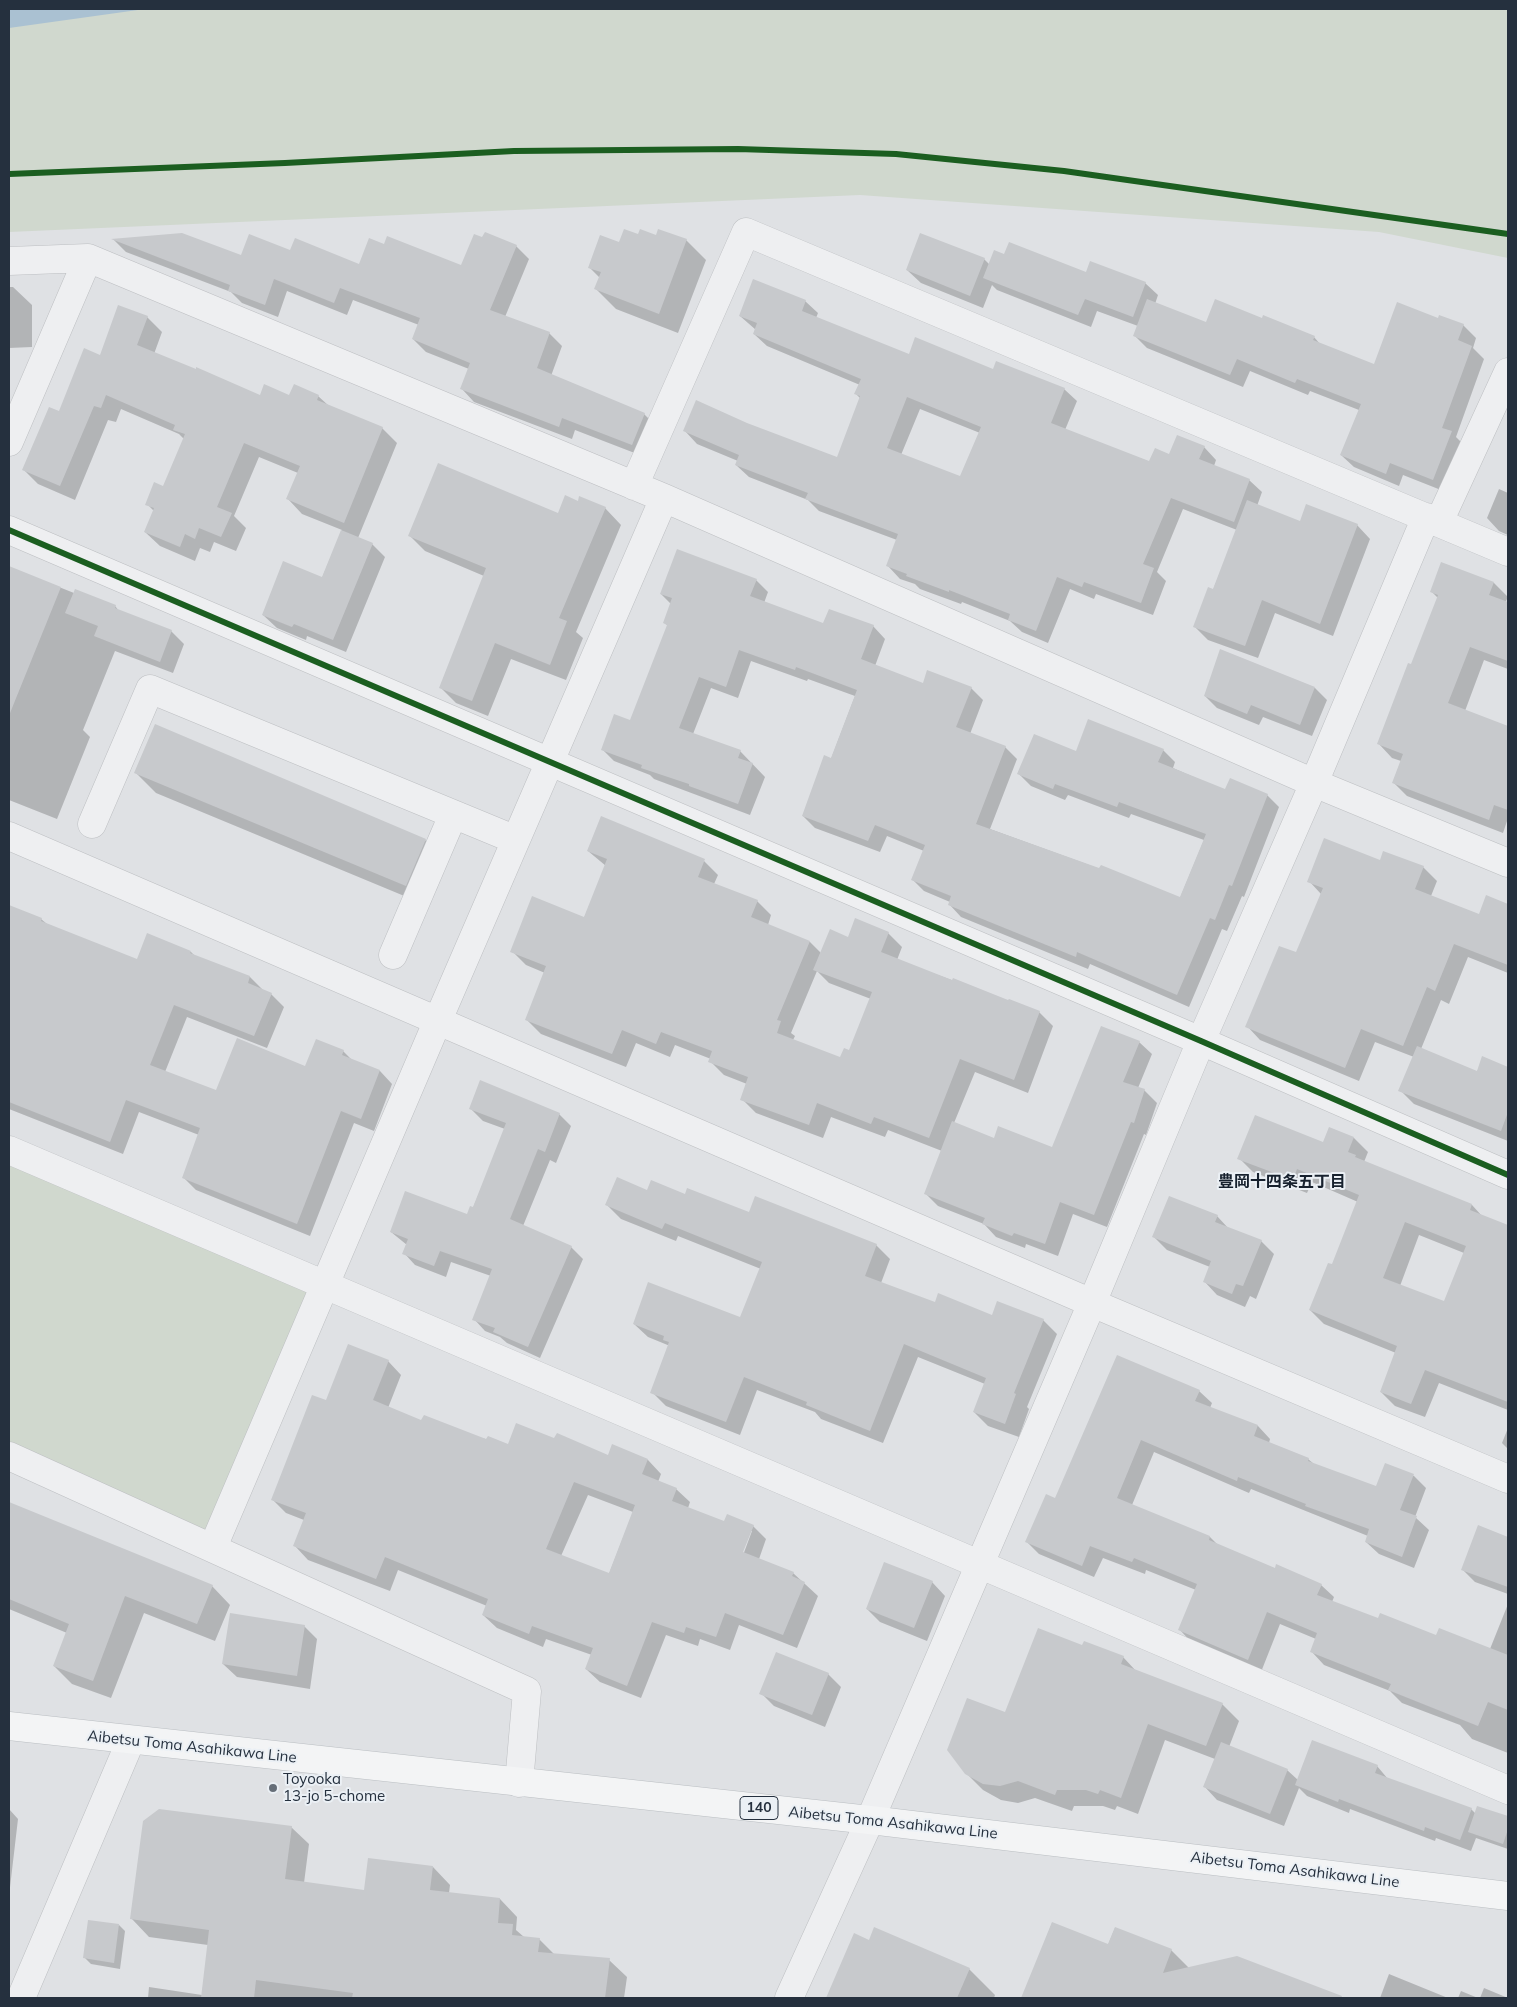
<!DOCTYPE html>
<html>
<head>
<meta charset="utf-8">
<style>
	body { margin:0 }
	#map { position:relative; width:1517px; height:2007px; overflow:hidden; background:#dfe1e4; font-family:Mulish,sans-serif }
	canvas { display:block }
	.frame { position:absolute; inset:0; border:10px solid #25303e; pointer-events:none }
</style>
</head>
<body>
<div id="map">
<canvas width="1517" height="2007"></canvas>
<div class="frame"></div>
</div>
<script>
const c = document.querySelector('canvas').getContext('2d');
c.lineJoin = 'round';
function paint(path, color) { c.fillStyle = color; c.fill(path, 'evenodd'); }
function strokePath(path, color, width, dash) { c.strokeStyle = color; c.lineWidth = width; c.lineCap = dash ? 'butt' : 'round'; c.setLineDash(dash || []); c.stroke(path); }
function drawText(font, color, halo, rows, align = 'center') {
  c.font = font + ' Mulish,"Noto Sans JP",sans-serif'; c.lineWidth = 4; c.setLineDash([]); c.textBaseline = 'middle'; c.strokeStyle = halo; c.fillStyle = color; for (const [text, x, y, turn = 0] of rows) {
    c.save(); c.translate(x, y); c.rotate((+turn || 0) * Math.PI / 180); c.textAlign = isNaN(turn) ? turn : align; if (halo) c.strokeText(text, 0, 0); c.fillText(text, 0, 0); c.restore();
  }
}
const green = new Path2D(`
	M135,9H1508V258L1379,232L860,195L9,232V27Z
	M9,1150L326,1284L213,1547L9,1456Z`);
const water = new Path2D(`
	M9,9H145L9,28Z`);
const shadow = new Path2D(`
	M182,234L242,257L291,251L360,265L462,267L516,246L529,259L505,317L549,333L562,346L551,376L644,414L657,427L645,457L575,430L572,439L474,402L462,389L469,369L426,352L413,339L419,325L353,300L347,315L287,291L278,317L242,303L231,292L126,252L114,240Z
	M656,236L686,240L706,260L678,333L616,309L596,289L600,278L589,267L620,244Z
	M984,259L990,265L1086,274L1145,283L1158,295L1155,304L1206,323L1262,319L1314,337L1320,344L1374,365L1439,319L1440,317L1463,325L1476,338L1473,348L1484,359L1456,437L1464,445L1446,492L1403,475L1399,486L1354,467L1341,455L1359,410L1310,391L1308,395L1250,371L1243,387L1147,348L1134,335L1138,326L1097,311L1091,327L997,290L992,285L983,308L921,283L907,270Z
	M9,287H13L32,305V347L9,348Z
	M805,301L818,313L816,318L909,355L993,370L1064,389L1077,401L1065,430L1150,462L1170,455L1204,447L1216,460L1214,466L1249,480L1262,492L1257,506L1300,522L1357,525L1370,539L1333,636L1275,613L1258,658L1208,640L1195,627L1213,590L1237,530L1183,509L1157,572L1166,581L1153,615L1096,594L1094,599L1070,589L1048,643L1022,632L1010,621L962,602L961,604L920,589L915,584L900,579L888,566L897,540L819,511L808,500L749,477L736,465L738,461L697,444L685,431L747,424L838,458L861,399L856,394L860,385L767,346L754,334L756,330L740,316ZM920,409L980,433L961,478L901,455Z
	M147,317L162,332L154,354L260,396H318L329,406L382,428L397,443L358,538L372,544L385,557L346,652L307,636L306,640L277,628L263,615L322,578L342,530L302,514L288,499L298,473L259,457L234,516L246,528L236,551L214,542L210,552L200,548L195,561L160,546L145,532L154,511L147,504L164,488L184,439L179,434L121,409L116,422L108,420L75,500L38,484L23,469L59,412L101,356Z
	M1499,489L1508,493V535L1499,531L1487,518Z
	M578,502L605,508L621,525L576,632L583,638L566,680L511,659L488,716L456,703L440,687L484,576L425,551L409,535L558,514Z
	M1442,563L1494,583L1508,597L1505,603L1508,604V669L1484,660L1465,711L1508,727V818L1503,833L1407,796L1393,782L1401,761L1392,758L1379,744L1412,666L1438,598L1431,591Z
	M9,567L74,593L115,606L120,612L171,631L184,644L173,673L115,651L83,730L90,737L57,819L9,800Z
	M756,580L768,592L764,603L824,625L873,626L885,639L875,666L924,684L971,688L983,700L970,734L1005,747L1017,759L990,829L1180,898L1204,840L1131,814L1129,818L1068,795L1065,800L1031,786L1019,774L1077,752L1163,750L1175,762L1173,768L1226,791L1267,795L1279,807L1244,897L1242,896L1227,931L1222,929L1189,1007L1090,964L1088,969L961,917L949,904L950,902L924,891L912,879L924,851L887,836L880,852L815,828L803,816L831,759L855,696L808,679L807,681L751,661L738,698L711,688L693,734L740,751L765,777L750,815L654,779L650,775L614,761L602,749L631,722L668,626L664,622L671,604L661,594Z
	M1315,688L1327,700L1312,736L1263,717L1259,725L1217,708L1205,696Z
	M136,773L425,840L445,859L426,905L156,793Z
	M588,851L704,861L718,875L714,884L757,901L771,915L768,925L810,942L821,953L849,938L888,933L902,947L897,960L1039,1012L1053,1026L1028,1093L975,1072L954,1123L995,1139L1053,1149L1139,1042L1152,1054L1138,1088L1144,1090L1157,1103L1146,1135L1144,1134L1107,1227L1073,1214L1058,1256L1026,1244L1025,1248L996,1237L984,1224L938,1206L925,1193L942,1151L888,1130L885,1137L831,1117L823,1138L756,1113L742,1099L747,1084L724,1075L710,1061L711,1059L675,1045L670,1057L636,1043L626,1067L541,1034L527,1020L545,973L526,965L512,951L584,918L606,866ZM817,971L829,983L871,999L850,1052L841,1059L793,1040L795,1036L791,1033Z
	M1381,862L1423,867L1437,881L1431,896L1480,915L1487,897L1508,906V973L1468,957L1449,1004L1441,1000L1421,1049L1477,1072L1483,1058L1508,1068V1141L1414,1104L1400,1090L1414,1057L1375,1042L1359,1081L1260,1040L1247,1026L1297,954L1321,894L1309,881Z
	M9,906L41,919L47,924L138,961L191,952L195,956L250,977L263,990L271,994L284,1007L267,1048L187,1017L165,1072L217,1092L306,1068L343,1051L353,1061L380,1071L392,1084L374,1131L354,1123L310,1236L196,1190L183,1177L199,1135L139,1112L123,1154L9,1109Z
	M471,1109L559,1114L571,1126L556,1163L550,1160L523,1226L571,1247L583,1259L540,1358L507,1343L500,1337L485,1331L474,1319L491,1276L451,1262L446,1277L415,1265L404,1253L407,1245L391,1232L468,1216L473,1208L505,1129L483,1121Z
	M1330,1128L1354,1138L1368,1152L1364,1162L1472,1205L1482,1216L1508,1226V1410L1439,1383L1425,1417L1395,1406L1381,1392L1396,1353L1324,1324L1310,1310L1332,1266L1358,1202L1312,1182L1307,1193L1253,1172L1239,1158L1323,1144ZM1419,1235L1464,1253L1445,1302L1400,1286Z
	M648,1191L685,1195L750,1214L876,1245L890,1259L881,1283L935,1304L992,1316L1043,1320L1057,1334L1027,1407L1029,1409L1019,1437L988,1426L974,1412L985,1384L918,1357L883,1443L821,1419L815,1412L757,1390L740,1435L666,1406L652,1392L670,1346L648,1337L634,1324L740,1319L761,1269L678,1236L676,1241L621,1219L607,1205Z
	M1217,1216L1229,1229L1261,1241L1274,1254L1256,1299L1250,1296L1245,1307L1217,1295L1204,1281L1210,1267L1167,1250L1154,1237Z
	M388,1361L401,1375L388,1408L422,1422L508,1445L555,1440L609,1457L613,1446L648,1460L661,1474L658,1482L676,1489L690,1502L688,1508L725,1523L753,1526L766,1539L759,1559L793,1573L818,1596L797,1648L739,1625L730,1650L700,1639L698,1646L666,1635L641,1698L600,1682L586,1669L592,1655L546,1639L543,1647L497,1628L483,1615L487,1606L398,1570L390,1591L308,1560L295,1546L304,1520L286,1513L272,1499L327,1402ZM588,1495L633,1512L609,1574L561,1556ZM750,1531H752L742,1558L740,1557Z
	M1199,1391L1212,1403L1210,1408L1258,1426L1270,1439L1269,1443L1308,1459L1314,1464L1377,1488L1386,1464L1414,1476L1426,1488L1415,1517L1429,1530L1414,1568L1379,1554L1366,1542L1368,1536L1251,1489L1249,1493L1154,1452L1132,1505L1210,1537L1219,1546L1275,1569L1321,1585L1334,1597L1332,1602L1379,1620L1437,1636L1490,1649L1508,1604V1753L1472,1739L1460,1725L1402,1703L1390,1691L1324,1665L1312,1652L1316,1639L1280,1624L1261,1672L1192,1643L1180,1630L1196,1590L1146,1570L1145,1574L1103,1558L1094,1577L1039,1554L1027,1542L1056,1500Z
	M1508,1428V1449L1502,1443Z
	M9,1503L212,1586L230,1605L215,1641L144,1613L111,1698L72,1684L54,1666L67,1633L9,1609Z
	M1479,1527L1508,1538V1594L1475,1582L1463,1570Z
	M932,1582L945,1596L927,1641L880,1622L867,1609Z
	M304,1626L317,1639L310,1689L237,1677L223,1664Z
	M1083,1647L1123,1657L1137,1672L1222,1704L1239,1721L1229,1747L1287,1770L1298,1780L1377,1766L1388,1779L1471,1809L1476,1814L1478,1807L1508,1818V1849L1476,1838L1471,1851L1436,1838L1435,1841L1350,1809L1349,1813L1307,1796L1299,1788L1284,1826L1217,1800L1204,1786L1215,1759L1165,1740L1138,1814L1117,1806L1115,1810L1103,1806H1074L1072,1811L1035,1798L1018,1803L1001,1800L983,1790L966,1773L1006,1714Z
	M828,1674L841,1687L825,1727L774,1706L761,1693Z
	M9,1809L18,1819L9,1896Z
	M291,1827L309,1844L304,1883L366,1891L433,1867L450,1885L449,1893L500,1899L517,1917L516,1930L524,1937L539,1939L554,1954L609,1960L627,1977L624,1998H148L149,1987L202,1995L208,1945L149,1937L132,1919Z
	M1052,1923L1108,1945L1115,1928L1171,1950L1189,1968L1320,1989L1329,1998H1023Z
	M119,1925L125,1931L120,1969L91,1964L85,1958Z
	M854,1935L870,1941L969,1969L995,1995L994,1998H827Z
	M1389,1974L1448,1998H1380Z
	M1484,1988L1508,1998H1480Z
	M1461,1991L1478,1998H1458Z`);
const building = new Path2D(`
	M624,229L638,234L640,229L656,235L658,229L687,239L659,314L594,289L601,272L588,268L600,235L619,242Z
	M485,232L517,245L490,310L550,332L537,368L645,413L632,445L562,418L559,427L460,389L470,363L412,339L420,318L340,288L334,303L274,279L265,305L228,291L230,285L111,239L182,233L241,255L249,234L290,250L295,238L359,264L369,238L384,244L387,236L461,265L474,234L482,237Z
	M920,233L985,258L970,296L906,270Z
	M1009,242L1086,272L1090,261L1146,282L1133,317L1085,299L1078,315L983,278L994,250L1004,254Z
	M753,279L806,300L802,311L909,354L915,337L993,369L996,361L1065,388L1051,423L1149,461L1155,448L1169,454L1177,435L1205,446L1199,459L1250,479L1234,522L1171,498L1143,564L1154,568L1141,603L1084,582L1082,587L1057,577L1036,631L1008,620L1010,614L949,590V592L906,576L907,574L886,566L898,534L805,499L808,493L735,465L739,455L683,431L696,400L747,423L837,457L860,396L854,394L861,379L753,334L757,323L739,316ZM907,397L981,427L960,476L887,448Z
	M1147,299L1206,322L1215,299L1262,318L1263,315L1315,336L1313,340L1374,364L1397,302L1438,318L1439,315L1464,324L1458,340L1472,346L1442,428L1452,431L1433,480L1390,463L1386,474L1340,455L1361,404L1297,379L1295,383L1237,359L1230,375L1133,336Z
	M118,305L148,316L137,345L196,369V367L260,395L264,384L289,395L294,384L319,395L317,400L383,427L344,523L286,499L300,466L244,443L217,507L232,513L221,537L199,528L195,539L185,534L180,547L144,532L154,508L145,505L154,482L163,486L185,434L173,430L175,425L106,395L101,408L94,406L60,486L22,470L49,407L59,411L84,348L100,355Z
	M438,463L558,513L565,495L578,501L579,496L606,507L559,618L567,621L550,665L495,643L472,701L439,688L486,568L408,536Z
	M1247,500L1300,521L1306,504L1358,524L1320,624L1262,600L1245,646L1193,627L1208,587L1213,589Z
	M341,530L373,543L333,640L294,624L292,627L262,615L283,561L322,577Z
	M677,549L757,579L750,596L823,623L829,609L874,625L861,659L923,683L927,670L972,687L956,727L1006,746L976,824L1099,868L1101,865L1180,897L1206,834L1119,802L1117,807L1055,784L1053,789L1017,774L1034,734L1076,751L1088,719L1164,749L1158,762L1225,789L1230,778L1268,794L1232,886L1229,885L1215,920L1210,918L1177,995L1077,952L1076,957L948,905L951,896L911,880L925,845L875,825L868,841L802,816L824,755L831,758L857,690L796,667L795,670L739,650L726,687L699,677L679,728L741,750L738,758L753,763L738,804L689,786V784L641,768L642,765L601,750L614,714L630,720L667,625L663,623L672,598L660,594Z
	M1441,562L1494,582L1489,595L1508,602V661L1470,647L1448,703L1508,726V810L1494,805L1489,820L1392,783L1403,754L1377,744L1408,663L1411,664L1438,595L1430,592Z
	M9,566L61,587L10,713H9Z
	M75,589L116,605L115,608L172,630L160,662L94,636L98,626L65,613Z
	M1220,649L1315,687L1300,725L1251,705L1247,714L1204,696Z
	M155,724L426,839L406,886L134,773Z
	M601,816L705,859L698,877L758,900L751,917L810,941L777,1020L781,1021L777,1033L840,1057L844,1048L849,1050L872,992L813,970L830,929L848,937L855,918L889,932L881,952L952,980L953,978L1008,1000L1009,999L1040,1011L1014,1080L960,1059L929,1138L874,1117L871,1124L817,1103L809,1125L740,1100L748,1077L708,1062L712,1051L661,1032L656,1044L622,1030L612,1054L525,1020L546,966L510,952L532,896L584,917L607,859L587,851Z
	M1324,838L1380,860L1383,851L1424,866L1415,889L1479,914L1486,895L1508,904V965L1454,944L1435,991L1427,987L1403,1046L1361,1029L1345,1068L1245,1027L1279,946L1296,952L1323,888L1307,882Z
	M9,905L42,918L41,921L137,959L147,933L191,951L190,953L250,976L248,983L272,993L254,1036L174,1005L150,1065L216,1090L237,1038L305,1066L316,1039L344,1050L342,1055L380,1070L361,1119L341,1111L297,1224L182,1178L200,1128L126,1100L110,1142L9,1102Z
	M1101,1026L1140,1041L1123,1082L1145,1089L1134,1123L1131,1122L1094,1215L1060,1202L1045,1244L1014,1233L1012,1236L982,1224L985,1218L924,1194L952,1121L994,1138L998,1126L1052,1147Z
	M1417,1046L1477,1071L1482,1056L1508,1067V1112L1501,1131L1398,1091Z
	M480,1080L560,1113L545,1152L538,1149L510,1219L572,1246L528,1347L493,1332L495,1328L472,1320L492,1269L440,1251L434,1266L402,1254L408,1239L390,1232L405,1191L467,1214L470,1206L473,1207L506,1123L469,1109Z
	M1255,1115L1323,1142L1329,1127L1354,1137L1348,1152L1356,1155L1355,1157L1472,1204L1470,1210L1508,1225V1402L1425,1370L1411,1404L1380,1392L1397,1346L1309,1310L1328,1263L1332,1264L1359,1195L1297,1169L1293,1180L1237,1159ZM1405,1222L1466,1246L1444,1301L1383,1278Z
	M617,1177L647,1190L651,1180L685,1194L687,1188L749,1212L755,1196L877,1244L865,1276L935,1302L938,1293L992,1315L997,1301L1044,1319L1014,1393L1016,1394L1005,1424L973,1412L986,1378L904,1344L870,1431L806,1405L807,1402L744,1377L726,1422L650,1393L669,1342L663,1340L664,1336L633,1324L648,1282L740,1317L762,1262L665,1223L662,1229L605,1205Z
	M1169,1196L1218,1215L1215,1222L1262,1240L1243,1286L1236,1284L1232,1294L1203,1282L1211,1261L1152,1237Z
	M348,1344L389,1360L373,1400L421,1420L424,1415L486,1439L488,1436L508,1444L516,1423L554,1438L557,1433L608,1455L612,1444L648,1459L642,1474L677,1488L672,1501L724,1521L727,1514L754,1525L743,1552L794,1572L792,1576L805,1582L783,1635L725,1613L716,1637L686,1627L684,1633L652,1622L627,1686L585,1669L593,1648L532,1626L529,1634L482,1615L488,1599L385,1557L376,1579L293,1546L306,1513L271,1500L312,1395L326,1400ZM574,1482L635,1505L609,1573L546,1549Z
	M1117,1355L1200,1390L1195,1401L1258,1425L1254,1436L1309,1458L1308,1461L1376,1486L1385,1463L1414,1474L1400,1510L1417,1516L1402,1557L1365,1542L1369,1529L1305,1506L1306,1504L1238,1477L1237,1481L1141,1440L1117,1498L1210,1536L1209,1540L1275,1568L1276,1564L1322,1584L1317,1595L1378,1618L1380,1613L1436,1635L1439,1628L1508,1655V1710L1488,1702L1478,1726L1388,1690L1391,1684L1310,1652L1317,1633L1267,1612L1248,1660L1178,1630L1197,1584L1134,1558L1132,1562L1090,1546L1082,1566L1025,1542L1046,1494L1055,1498Z
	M9,1502L213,1585L197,1624L125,1596L93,1681L53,1666L69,1624L9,1599Z
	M1478,1525L1508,1537V1587L1461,1570Z
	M884,1562L933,1581L914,1628L866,1609Z
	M230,1613L305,1625L297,1676L222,1664Z
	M1038,1628L1082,1645L1084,1641L1124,1656L1121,1664L1223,1703L1206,1746L1148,1724L1121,1798L1100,1790L1098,1794L1086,1790H1057L1055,1795L1018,1781L1000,1786L983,1784L965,1774L947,1750L967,1698L1005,1712Z
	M776,1652L829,1673L812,1715L759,1694Z
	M1312,1740L1378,1765L1375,1773L1472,1808L1460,1840L1425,1827L1424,1831L1339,1799L1338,1802L1295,1785Z
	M1221,1742L1288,1769L1270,1814L1203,1787Z
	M1477,1806L1508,1816V1829L1503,1844L1468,1832Z
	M159,1809L292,1826L285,1879L364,1890L368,1858L433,1866L430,1890L500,1898L498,1923L513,1924L512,1935L540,1938L538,1952L610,1958L605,1998H352L353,1993L256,1980L254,1998H201L209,1930L130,1919L143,1821Z
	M88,1920L119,1924L114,1963L83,1958Z
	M1052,1922L1108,1944L1115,1927L1172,1949L1163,1973L1237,1956L1342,1996L1341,1998H1021Z
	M874,1927L970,1968L957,1998H826L854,1933L869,1940Z`);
const minor = new Path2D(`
	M9,261L88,258L664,498L1314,783L1508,863
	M9,442L88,258
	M634,486L746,232L1508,552
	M1439,522L1508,372
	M9,530L1201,1041L1508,1175
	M92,824L150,689L516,840
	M9,836L1092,1303L1508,1479
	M393,955L453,815
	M9,1150L1508,1790
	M9,1456L527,1691L519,1783
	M213,1547L438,1020L664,498
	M21,1998L131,1740
	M789,1998L870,1820L1092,1303L1201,1041L1314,783L1426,517`);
const major = new Path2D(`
	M9,1726L870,1820L1508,1896`);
const cycleway = new Path2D(`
	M9,174L285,163L514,151L738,149L896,154L1064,171L1508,234
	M9,530L1201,1041L1508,1175`);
const markers = [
	[273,1788,5,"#666e78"]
];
const shields = [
	[759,1808,38]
];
const shieldNames = [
	["140",759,1808]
];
const streetNames = [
	["Aibetsu Toma Asahikawa Line",192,1747,6],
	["Aibetsu Toma Asahikawa Line",893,1823,6],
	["Aibetsu Toma Asahikawa Line",1295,1870,7]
];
const poiNames = [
	["Toyooka",283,1779],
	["13-jo 5-chome",283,1796]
];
const neighbourhoodNames = [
	["豊岡十四条五丁目",1282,1182]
];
paint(green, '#d0d8ce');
paint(water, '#aac1d2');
paint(shadow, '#0003');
paint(building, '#c7c9cc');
strokePath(minor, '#bdbfc2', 29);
strokePath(major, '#babec2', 29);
strokePath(minor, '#eeeff1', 28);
strokePath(major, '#f3f4f5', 28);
strokePath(cycleway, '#1b5e20', 6);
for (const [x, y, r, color] of markers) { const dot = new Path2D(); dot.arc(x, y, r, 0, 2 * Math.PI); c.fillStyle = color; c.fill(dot); strokePath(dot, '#ebf0f5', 2); }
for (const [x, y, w] of shields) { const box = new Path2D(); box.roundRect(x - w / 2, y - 11.5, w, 23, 4); c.fillStyle = '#ebf0f5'; c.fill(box); strokePath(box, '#25303e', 1); }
drawText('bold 14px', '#25303e', null, shieldNames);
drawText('15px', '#25303e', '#ebf0f5', streetNames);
drawText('15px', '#25303e', '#ebf0f5', poiNames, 'left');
drawText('bold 16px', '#17212e', '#ebf0f5', neighbourhoodNames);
</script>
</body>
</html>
